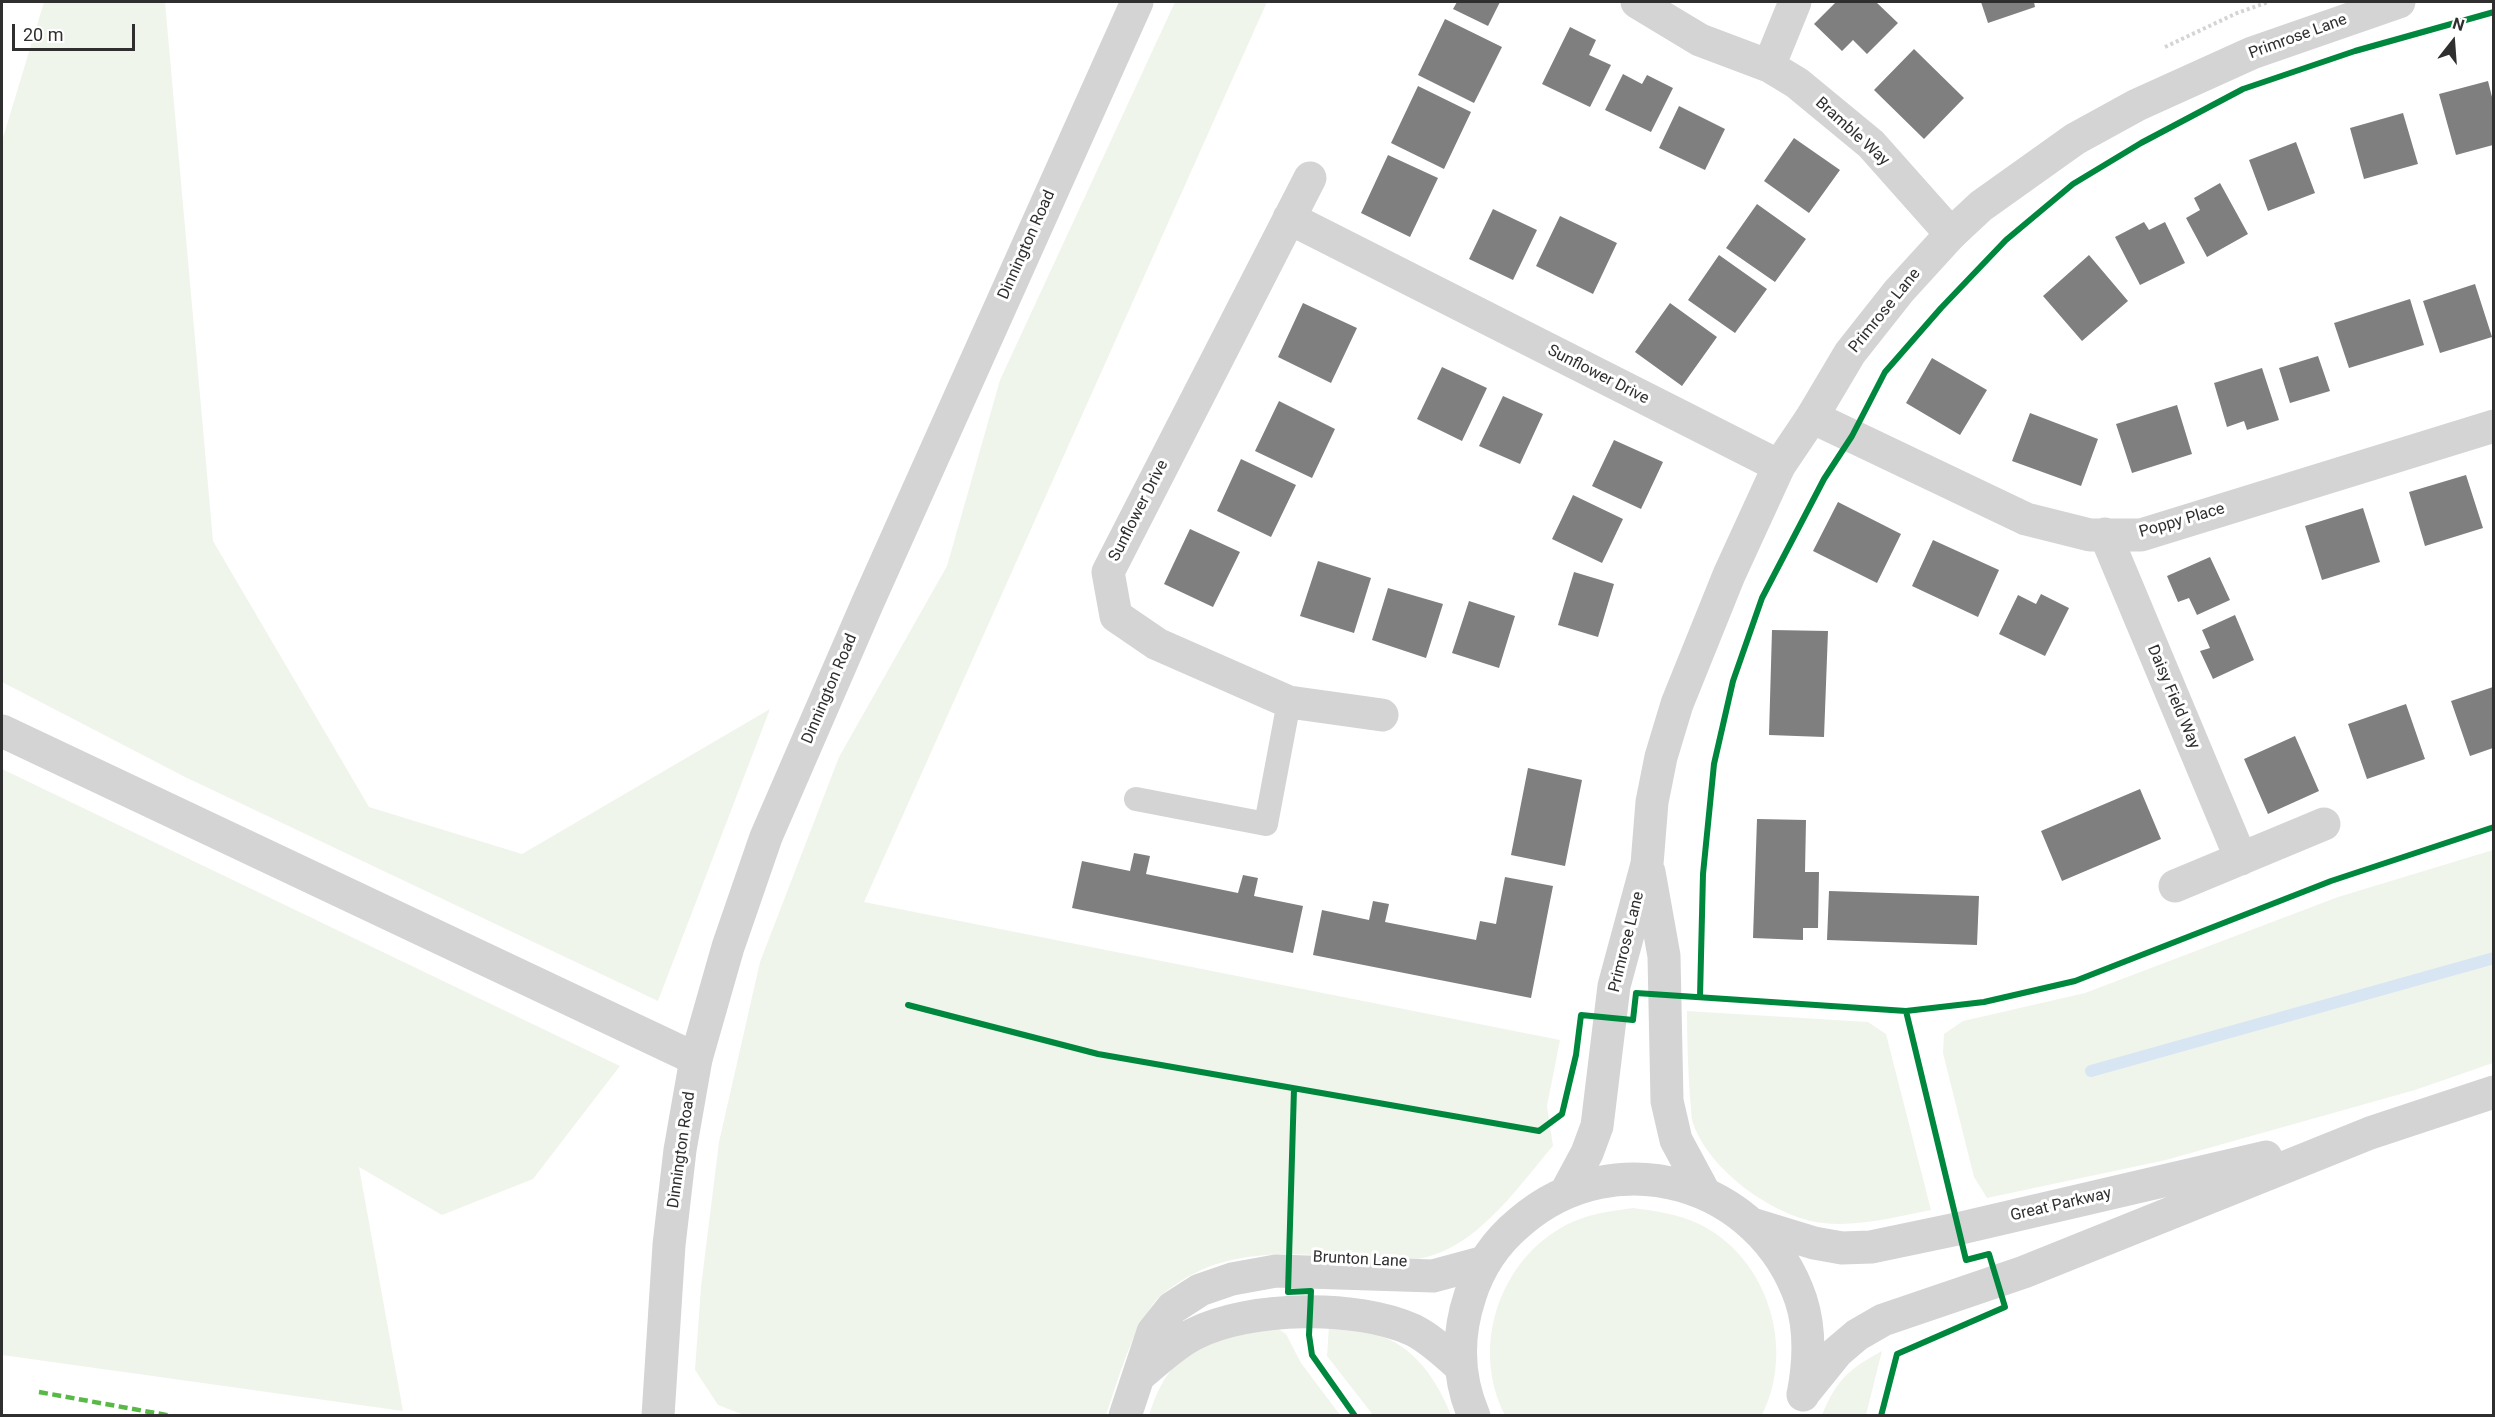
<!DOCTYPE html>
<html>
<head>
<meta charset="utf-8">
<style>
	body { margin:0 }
	#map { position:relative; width:2495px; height:1417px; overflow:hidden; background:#fff; font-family:Roboto,sans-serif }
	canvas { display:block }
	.frame { position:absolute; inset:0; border:3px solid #2f2f2f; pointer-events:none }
	.north { position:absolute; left:2423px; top:12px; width:60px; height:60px; -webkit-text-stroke:4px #fff; paint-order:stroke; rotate:17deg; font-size:16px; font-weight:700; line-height:24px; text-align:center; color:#2f2f2f }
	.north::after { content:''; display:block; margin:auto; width:21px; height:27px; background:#2f2f2f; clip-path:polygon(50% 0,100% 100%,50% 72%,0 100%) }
	.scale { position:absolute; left:12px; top:24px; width:123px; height:27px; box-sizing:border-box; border:3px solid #2f2f2f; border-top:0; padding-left:8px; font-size:18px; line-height:21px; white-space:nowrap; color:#2f2f2f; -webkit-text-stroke:4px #fff; paint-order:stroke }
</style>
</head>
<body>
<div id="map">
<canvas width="2495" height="1417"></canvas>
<div class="frame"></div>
<div class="north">N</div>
<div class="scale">20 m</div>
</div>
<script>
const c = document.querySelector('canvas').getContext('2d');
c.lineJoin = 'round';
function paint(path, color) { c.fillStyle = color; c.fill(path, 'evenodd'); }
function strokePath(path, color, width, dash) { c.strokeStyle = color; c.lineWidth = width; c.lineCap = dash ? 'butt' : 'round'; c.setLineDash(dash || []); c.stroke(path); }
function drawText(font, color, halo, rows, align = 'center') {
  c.font = font + ' Roboto,sans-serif'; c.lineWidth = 6; c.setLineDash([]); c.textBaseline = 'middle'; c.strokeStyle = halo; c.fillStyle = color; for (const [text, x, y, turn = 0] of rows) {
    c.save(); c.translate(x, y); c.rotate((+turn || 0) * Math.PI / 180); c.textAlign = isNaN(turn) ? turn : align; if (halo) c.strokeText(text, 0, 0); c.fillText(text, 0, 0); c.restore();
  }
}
const green = new Path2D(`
	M44,2H165L213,541L369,807L522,854L770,709L658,1001L185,777L2,682V141Z
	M1175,2H1267L864,902L1560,1040L1547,1106L1553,1146C1522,1182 1490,1229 1446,1250C1413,1266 1377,1260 1343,1257C1286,1252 1223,1250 1175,1285C1169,1289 1162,1294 1157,1299C1130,1333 1120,1375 1106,1415H744L718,1405L695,1370L701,1287L719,1142L760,962L839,757L947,566L1000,380Z
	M2,769L620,1066L533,1179L442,1215L359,1167L403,1411L2,1355Z
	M2493,850V1063L2415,1090L2166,1160L1987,1198L1974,1177L1943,1053L1944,1034L1963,1021L2085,993L2338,897Z
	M1687,1011L1868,1022L1886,1034L1931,1210C1895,1217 1859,1227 1823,1223C1774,1218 1706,1168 1692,1120C1691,1113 1691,1105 1690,1098C1688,1069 1687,1040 1687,1011Z
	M1633,1208C1656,1211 1678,1214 1699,1224C1768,1257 1796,1349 1762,1415H1505C1470,1348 1499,1260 1566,1225C1587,1214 1610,1211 1633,1208Z
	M1329,1325C1344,1328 1360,1330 1375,1334C1414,1345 1437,1380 1451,1415H1373L1327,1356Z
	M1275,1327L1286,1334L1301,1363L1340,1415L1149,1416C1171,1343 1209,1342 1275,1327Z
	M1882,1351L1866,1415H1822C1837,1379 1849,1369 1882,1351Z`);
const stream = new Path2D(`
	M2091,1071L2494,958`);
const building = new Path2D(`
	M1457,2H1500L1488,26L1453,9Z
	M1836,2H1876L1898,23L1867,54L1853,40L1842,51L1814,24Z
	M1981,2H2034L2035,7L1988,23Z
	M1445,19L1502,47L1474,103L1418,75Z
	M1570,27L1596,40L1589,55L1611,65L1590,107L1542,84Z
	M1914,49L1964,98L1924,139L1874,90Z
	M1623,74L1642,84L1647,75L1673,88L1651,132L1605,110Z
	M2488,81L2493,101V145L2456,155L2439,94Z
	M1418,86L1471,112L1444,169L1391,143Z
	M1679,106L1725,129L1705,170L1659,148Z
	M2403,113L2418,164L2364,179L2350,128Z
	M1794,138L1840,170L1809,213L1764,181Z
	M2296,142L2315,193L2268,211L2249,160Z
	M1388,155L1438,178L1410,237L1361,213Z
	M2220,183L2248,234L2207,257L2186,218L2200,210L2194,198Z
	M1757,204L1806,239L1775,282L1726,248Z
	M1493,209L1537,230L1513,280L1469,259Z
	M1560,216L1617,243L1593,294L1536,266Z
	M2144,222L2149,230L2165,222L2185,263L2140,285L2115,237Z
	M1719,255L1767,289L1735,333L1688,300Z
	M2089,255L2128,301L2082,341L2043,296Z
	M2475,284L2492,337L2440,353L2423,301Z
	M2410,299L2424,345L2349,368L2334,323Z
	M1303,303L1357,328L1331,383L1278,357Z
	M1670,303L1717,337L1682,386L1635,352Z
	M2318,356L2330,391L2290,403L2279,368Z
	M1932,358L1987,390L1960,435L1906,403Z
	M1442,367L1487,388L1462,441L1417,419Z
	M2262,368L2279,420L2247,430L2244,421L2227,427L2214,383Z
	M1503,396L1543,414L1520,464L1479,446Z
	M1279,401L1335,429L1312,478L1255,451Z
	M2177,405L2192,454L2132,473L2116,424Z
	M2030,413L2098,439L2081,486L2012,461Z
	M1614,440L1663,462L1641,509L1592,486Z
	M1241,459L1296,485L1271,537L1217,511Z
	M2466,475L2483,528L2425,546L2409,492Z
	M1573,495L1623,519L1602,563L1552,539Z
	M1838,502L1901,534L1877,583L1813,551Z
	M2363,508L2380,562L2322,580L2305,526Z
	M1190,529L1240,552L1213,607L1164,584Z
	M1933,540L1999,570L1978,617L1912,586Z
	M2210,557L2230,600L2197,615L2189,598L2178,602L2167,576Z
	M1318,561L1371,578L1354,633L1300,616Z
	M1574,572L1614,584L1598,637L1558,625Z
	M1388,588L1443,604L1426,658L1372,640Z
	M2041,594L2069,608L2045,656L1999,634L2018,595L2036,604Z
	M1469,601L1515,616L1499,668L1452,653Z
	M2235,615L2254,660L2213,679L2200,651L2210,648L2202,630Z
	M1772,630L1828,631L1824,737L1769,735Z
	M2493,687V748L2470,756L2451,701Z
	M2406,704L2425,759L2367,779L2348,724Z
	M2295,736L2319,791L2268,814L2244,759Z
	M1528,768L1582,780L1565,866L1511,855Z
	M2140,789L2161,839L2062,881L2041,831Z
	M1757,819L1806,820L1805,872H1819L1818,928H1803V940L1753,938Z
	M1134,853L1150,856L1146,874L1238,893L1243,875L1258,878L1254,896L1303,906L1293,953L1072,908L1082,861L1130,871Z
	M1505,877L1553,886L1531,998L1313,955L1322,910L1369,920L1373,901L1389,904L1385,922L1476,940L1480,921L1496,924Z
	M1829,891L1979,896L1977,945L1827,940Z`);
const path = new Path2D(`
	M2165,47L2237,13L2268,2`);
const service = new Path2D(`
	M1136,799L1266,824L1289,702`);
const minor = new Path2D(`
	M1637,2L1700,40L1769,66L1797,83L1871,144L1951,234
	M1769,66L1795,2
	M1310,178L1108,572L1116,616L1157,644L1289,702L1382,715
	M1289,218L1779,466
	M1812,417L2026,519L2090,535H2141L2494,426
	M2105,534L2241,859
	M2,731L696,1059
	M2175,886L2324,824
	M1140,1375C1157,1361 1174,1344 1194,1334C1249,1306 1357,1304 1413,1330C1431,1339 1445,1353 1460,1366
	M1125,1416L1153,1332L1172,1308L1200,1290L1232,1279L1276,1271L1433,1276L1485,1262`);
const tertiary = new Path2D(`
	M1649,872L1664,956L1667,1101L1676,1140L1704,1192
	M1566,1192L1587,1153L1597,1126L1614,986L1647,864L1652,802L1661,757L1677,704L1729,575L1779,466L1812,417L1850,353L1899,291L1951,234L1981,206L2075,139L2137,105L2252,53L2399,2
	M1752,1224L1814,1243L1842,1248L1871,1247L1957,1229L2266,1157
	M1803,1394L1837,1352L1857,1335L1883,1320L2024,1272L2370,1133L2494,1092
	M658,1416L669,1245L680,1150L696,1059L728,947L766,837L868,602L1137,2
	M1474,1416C1457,1377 1457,1335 1470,1296C1479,1267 1497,1241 1520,1222C1616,1139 1761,1182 1801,1300C1811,1331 1809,1364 1803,1395`);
const quiet = new Path2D(`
	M39,1392L172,1416`);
const cycleway = new Path2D(`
	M1700,997L1703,874L1714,764L1733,681L1762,598L1824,479L1852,436L1885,372L1941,308L2006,240L2073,184L2141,143L2243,89L2355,51L2494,12
	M908,1005L1098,1054L1539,1131L1562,1114L1576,1055L1581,1015L1633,1020L1636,993L1906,1011L1984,1002L2075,981L2331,881L2494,827
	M1294,1089L1288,1292L1311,1291L1309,1335L1312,1355L1355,1416
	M1881,1416L1897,1354L2005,1307L1989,1254L1966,1260L1906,1011`);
const streetNames = [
	["Primrose Lane",2298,37,-20],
	["Bramble Way",1852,132,42],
	["Dinnington Road",1027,245,-66],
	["Primrose Lane",1885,311,-51],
	["Sunflower Drive",1598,375,27],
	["Sunflower Drive",1139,511,-63],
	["Poppy Place",2182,521,-16],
	["Dinnington Road",830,689,-67],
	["Daisy Field Way",2173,697,67],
	["Primrose Lane",1627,942,-76],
	["Dinnington Road",682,1150,-82],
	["Great Parkway",2061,1205,-13],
	["Brunton Lane",1360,1260,3]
];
paint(green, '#f0f5ec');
strokePath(stream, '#d8e5f2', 12);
paint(building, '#7f7f7f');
strokePath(path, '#d4d4d4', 4, [3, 3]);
strokePath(service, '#d4d4d4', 24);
strokePath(minor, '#d4d4d4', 33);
strokePath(tertiary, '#d4d4d4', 33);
strokePath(quiet, '#58b947', 4.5, [9, 4.5]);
strokePath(cycleway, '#00873e', 6);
drawText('16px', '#2f2f2f', '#fff', streetNames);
</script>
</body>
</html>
